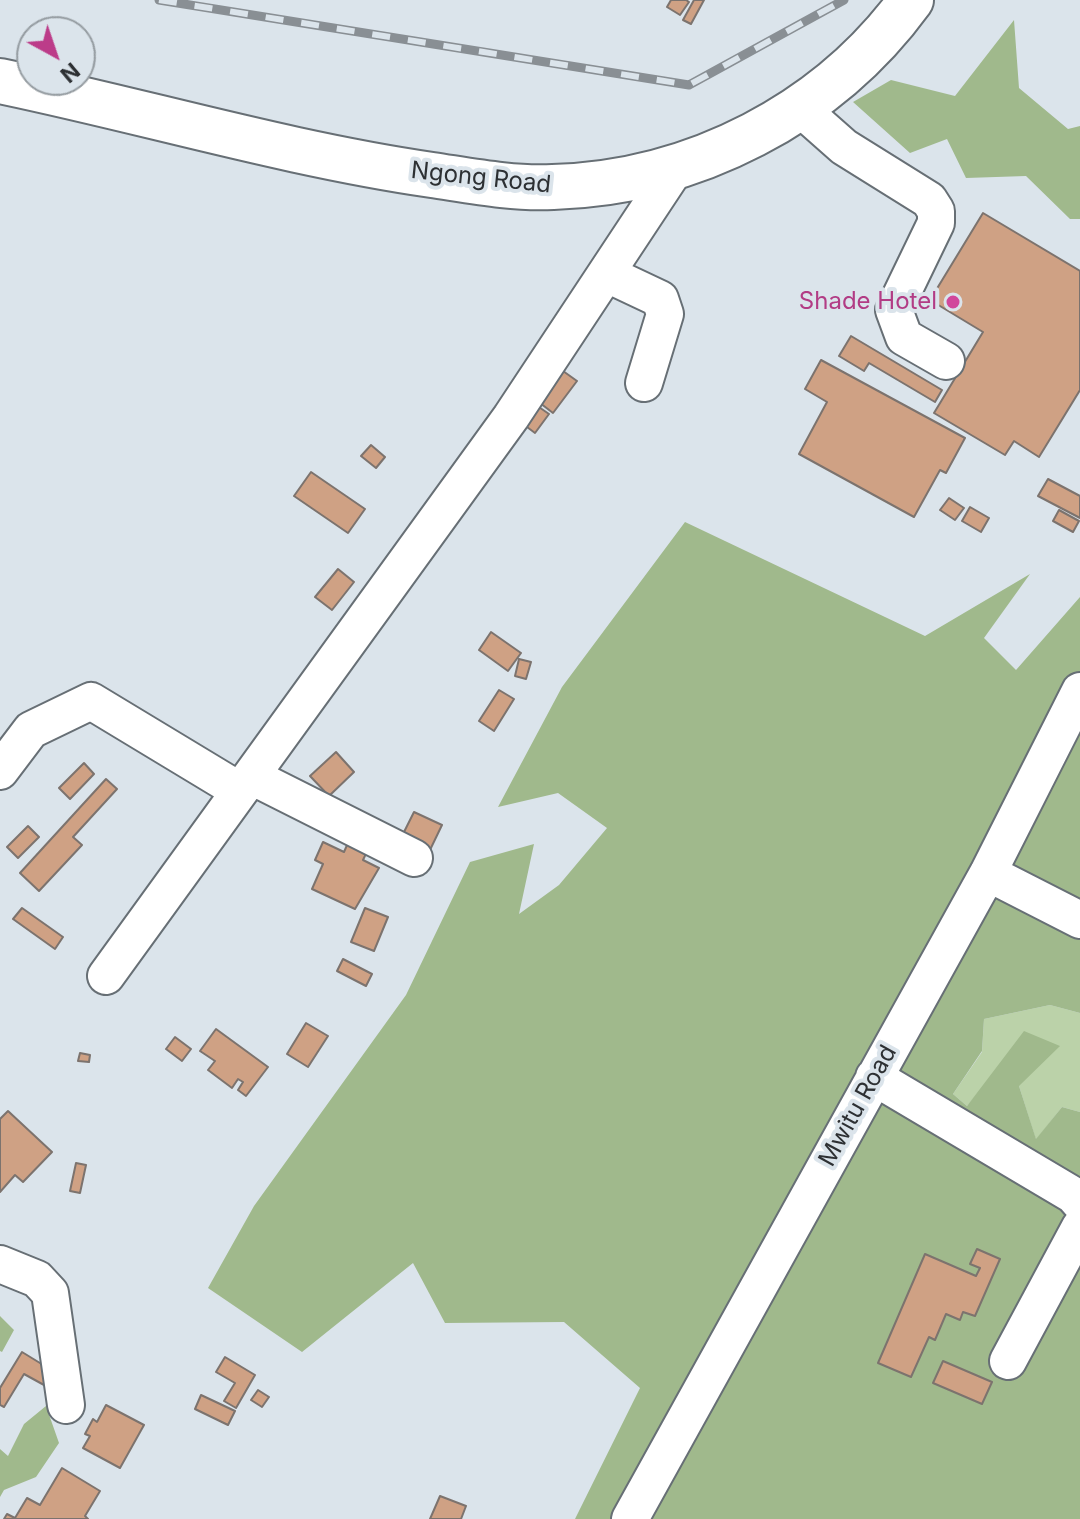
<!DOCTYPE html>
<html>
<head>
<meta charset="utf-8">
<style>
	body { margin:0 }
	#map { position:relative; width:1080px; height:1519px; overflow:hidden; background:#dbe4eb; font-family:Inter,sans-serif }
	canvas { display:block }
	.north { position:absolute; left:16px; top:16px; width:80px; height:80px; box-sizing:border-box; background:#dbe4eb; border:2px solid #959ca1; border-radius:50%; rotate:140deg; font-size:22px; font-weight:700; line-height:32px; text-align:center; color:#2d3033 }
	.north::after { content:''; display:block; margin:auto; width:28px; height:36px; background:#bc3c89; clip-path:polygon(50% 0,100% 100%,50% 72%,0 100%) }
</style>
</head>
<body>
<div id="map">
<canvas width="1080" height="1519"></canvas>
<div class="north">N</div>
</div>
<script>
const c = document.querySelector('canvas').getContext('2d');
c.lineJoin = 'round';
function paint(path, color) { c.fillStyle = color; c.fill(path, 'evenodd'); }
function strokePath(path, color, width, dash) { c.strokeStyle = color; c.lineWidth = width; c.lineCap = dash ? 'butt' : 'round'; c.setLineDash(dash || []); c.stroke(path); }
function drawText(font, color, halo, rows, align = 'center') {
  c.font = font + ' Inter,sans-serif'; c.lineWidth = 8; c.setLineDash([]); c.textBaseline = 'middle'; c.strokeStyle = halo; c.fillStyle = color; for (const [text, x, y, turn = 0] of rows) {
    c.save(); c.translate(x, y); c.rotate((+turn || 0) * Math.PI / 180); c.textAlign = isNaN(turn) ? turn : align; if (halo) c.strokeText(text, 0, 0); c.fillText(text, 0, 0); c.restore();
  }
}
const green = new Path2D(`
	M1050,1005L1080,1013V1112L1062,1107L1036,1140L1019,1086L981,1090L967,1106L953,1094L982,1052L984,1019Z`);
const forest = new Path2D(`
	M1014,20L1019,88L1068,129L1080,126V219H1070L1026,176L966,178L947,139L910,153L853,102L891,80L955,96Z
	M685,522L925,636L1030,574L984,638L1016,670L1080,597V1013L1050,1005L984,1019L982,1051L953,1094L967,1106L1024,1031L1060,1046L1019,1086L1036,1139L1062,1107L1080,1112V1519H575L640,1388L564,1322L445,1323L413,1263L302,1352L208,1288L254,1206L406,995L470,862L534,844L519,914L559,885L607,828L558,793L498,807L562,687Z
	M0,1316L14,1330L2,1352L0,1351Z
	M46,1406L59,1443L36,1477L4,1490L0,1497V1449L8,1456L24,1424Z`);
const building = new Path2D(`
	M671,0H686L689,2L680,15L667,7Z
	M694,0H704L691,24L683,20Z
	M983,213L1080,271V390L1039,457L1014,441L1005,455L934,413L983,332L930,300Z
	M851,336L942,390L935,402L869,363L864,371L839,356Z
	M821,360L965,438L946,473L940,470L914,517L799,454L827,402L805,389Z
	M563,371L577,381L553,413L540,403Z
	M536,405L549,414L535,433L523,424Z
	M371,445L385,457L376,468L361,456Z
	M311,472L365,509L348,533L294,496Z
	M1048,479L1080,496V518L1038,496Z
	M949,498L964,508L955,520L940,510Z
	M970,507L989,518L981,532L962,521Z
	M1059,510L1079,521L1073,532L1053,521Z
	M338,569L354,582L332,610L315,597Z
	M491,632L521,653L508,671L479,650Z
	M519,659L531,662L526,679L515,676Z
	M499,690L514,699L494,731L479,721Z
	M336,752L354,772L329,796L310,776Z
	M84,763L94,774L70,799L59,788Z
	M106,779L117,789L73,837L82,845L39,891L20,873Z
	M414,812L442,825L429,852L401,838Z
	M28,826L39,837L18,858L7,847Z
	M351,836L370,845L363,860L379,868L355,909L312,889L323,864L315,860L323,842L344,852Z
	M22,908L63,937L55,949L13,919Z
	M365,908L388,917L374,951L351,942Z
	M343,959L372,974L366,986L337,971Z
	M306,1023L328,1036L308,1067L287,1054Z
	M216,1029L268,1067L246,1096L238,1090L243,1082L238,1079L232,1088L208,1070L215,1061L200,1051Z
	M175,1037L191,1049L182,1061L166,1049Z
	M80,1053L90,1055L89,1062L78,1061Z
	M8,1111L52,1152L23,1182L15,1175L0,1192V1119Z
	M76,1163L86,1165L80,1193L70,1191Z
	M977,1249L1000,1259L975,1316L963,1312L960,1320L946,1314L935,1340L929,1337L911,1377L878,1363L925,1254L976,1276L980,1268L970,1264Z
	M22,1352L53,1371L44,1385L24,1374L4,1407L0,1405V1388Z
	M225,1357L255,1375L236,1408L224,1401L235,1383L216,1372Z
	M943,1361L992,1382L982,1404L933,1383Z
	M258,1390L269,1397L262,1407L251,1400Z
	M201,1395L235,1411L228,1425L195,1409Z
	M106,1405L144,1425L120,1468L83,1448L90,1436L85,1434L93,1419L97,1422Z
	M62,1468L100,1491L85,1516L88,1519H4L7,1514L15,1518L27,1498L40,1505Z
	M440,1496L466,1506L461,1519H430Z`);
const minor = new Path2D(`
	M801,109L844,147L929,200L936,211V223L894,310L904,337L946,361
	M607,274L660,299L665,314L644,383
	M0,771L31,730L91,701L240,791
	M251,776L414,858
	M988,873L1080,920
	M106,976L511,417L679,163
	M874,1077L1073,1195L1080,1203
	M0,1264L37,1279L50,1293L66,1405
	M1008,1361L1080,1227
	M630,1519L988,873L1080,691`);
const major = new Path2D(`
	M0,81C144,111 287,154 432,175C472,181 512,189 553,187C693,183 828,114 911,0`);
const rail = new Path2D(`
	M159,0L689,85L844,0`);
const markers = [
	[953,302,8,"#d1479c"]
];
const streetNames = [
	["Ngong Road",481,178,6],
	["Mwitu Road",858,1106,-61]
];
const hotelNames = [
	["Shade Hotel",937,302]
];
paint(green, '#bbd2a9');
paint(forest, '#a0b98c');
paint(building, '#cfa184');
strokePath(building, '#7c736e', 2);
strokePath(minor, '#676f75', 40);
strokePath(major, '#676f75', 48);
strokePath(minor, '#fff', 36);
strokePath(major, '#fff', 44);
strokePath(rail, '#898f94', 9);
strokePath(rail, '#dbe4eb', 6, [18]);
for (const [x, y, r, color] of markers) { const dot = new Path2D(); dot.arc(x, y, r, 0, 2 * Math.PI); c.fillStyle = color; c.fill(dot); strokePath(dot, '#dbe4eb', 3); }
drawText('24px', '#2d3033', '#dbe4eb', streetNames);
drawText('24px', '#b23c85', '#dbe4eb', hotelNames, 'right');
</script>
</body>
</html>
